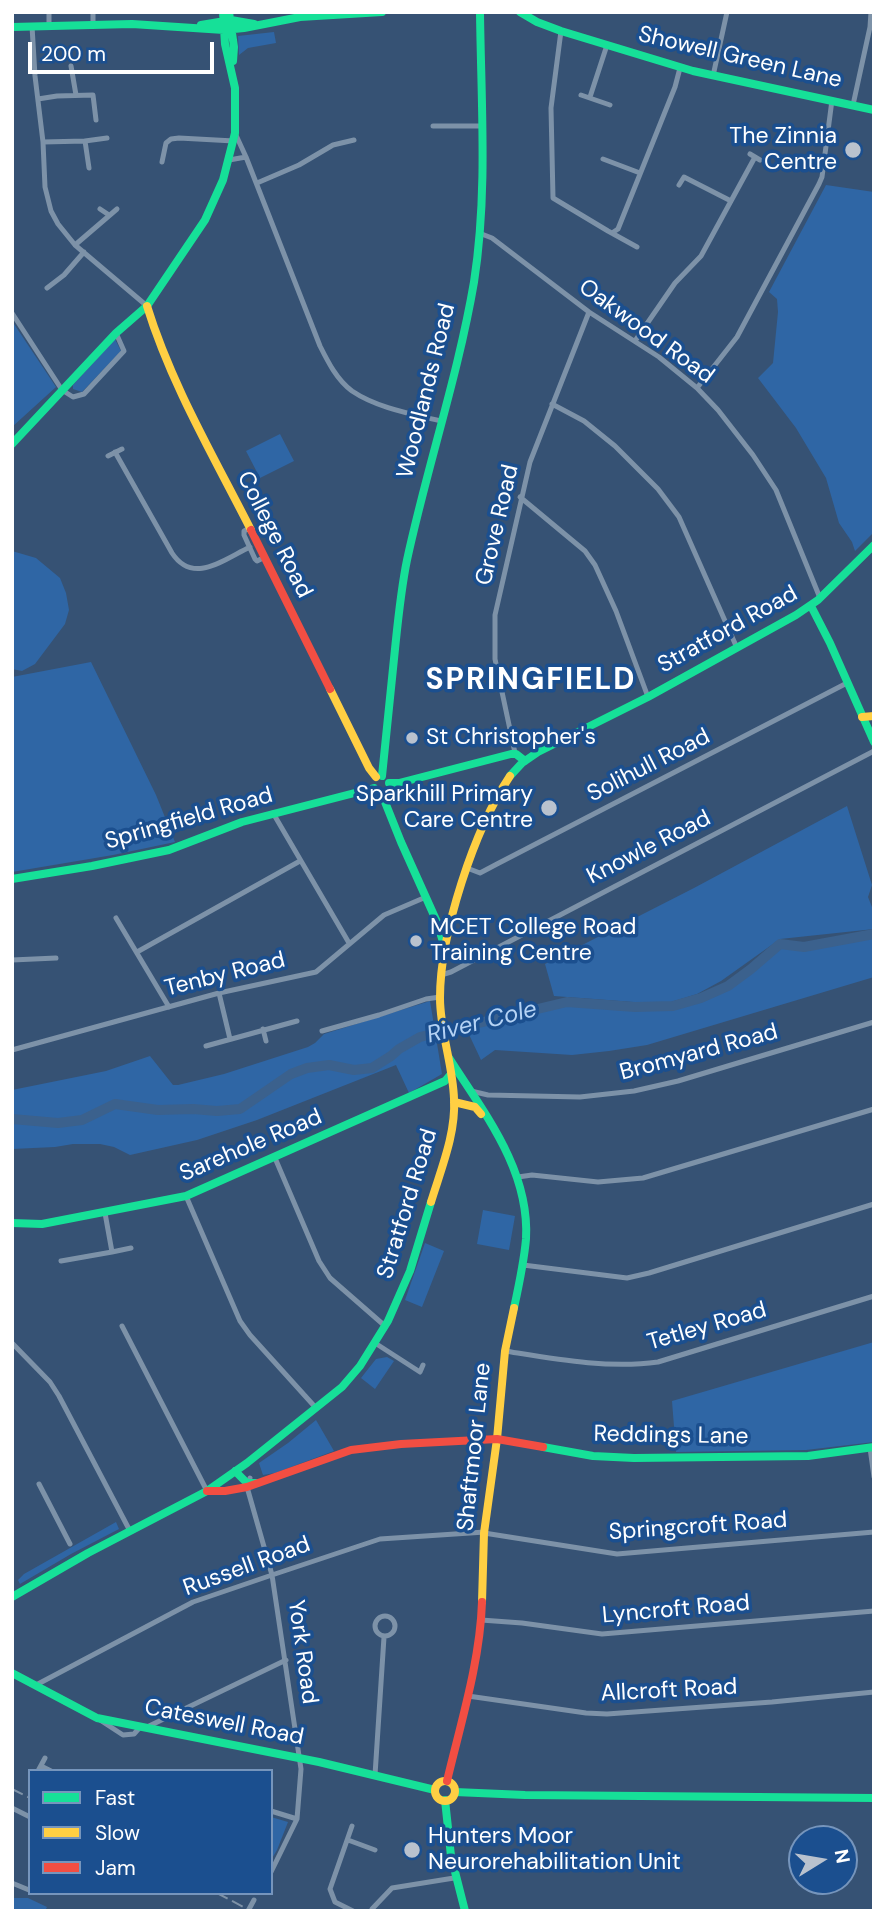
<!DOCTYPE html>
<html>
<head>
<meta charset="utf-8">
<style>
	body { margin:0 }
	#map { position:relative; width:886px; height:1923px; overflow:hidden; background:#365274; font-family:"DM Sans",sans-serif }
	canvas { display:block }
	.frame { position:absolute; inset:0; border:14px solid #fff; pointer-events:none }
	.legend { position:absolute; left:28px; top:1769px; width:245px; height:126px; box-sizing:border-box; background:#1b4f8f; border:2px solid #7695bc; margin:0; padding:9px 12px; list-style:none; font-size:21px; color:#fff }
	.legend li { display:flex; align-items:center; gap:14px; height:35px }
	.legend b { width:35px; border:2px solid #7695bc }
	.north { position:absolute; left:788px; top:1825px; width:70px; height:70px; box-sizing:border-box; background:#1b4f8f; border:2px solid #7695bc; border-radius:50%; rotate:79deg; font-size:19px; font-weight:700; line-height:28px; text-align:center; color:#fff }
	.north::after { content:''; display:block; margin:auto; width:24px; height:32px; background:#b9c2ce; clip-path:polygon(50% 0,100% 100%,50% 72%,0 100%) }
	.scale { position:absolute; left:28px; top:42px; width:186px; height:32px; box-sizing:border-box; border:4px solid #fff; border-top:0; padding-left:9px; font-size:21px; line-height:24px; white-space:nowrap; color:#fff; -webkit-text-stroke:5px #1b4f8f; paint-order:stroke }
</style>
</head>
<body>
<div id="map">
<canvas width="886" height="1923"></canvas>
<div class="frame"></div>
<ul class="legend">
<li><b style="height:9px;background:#16e098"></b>Fast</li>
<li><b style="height:9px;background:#ffcf43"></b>Slow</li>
<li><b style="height:9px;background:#f24e42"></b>Jam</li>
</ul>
<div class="north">N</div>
<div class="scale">200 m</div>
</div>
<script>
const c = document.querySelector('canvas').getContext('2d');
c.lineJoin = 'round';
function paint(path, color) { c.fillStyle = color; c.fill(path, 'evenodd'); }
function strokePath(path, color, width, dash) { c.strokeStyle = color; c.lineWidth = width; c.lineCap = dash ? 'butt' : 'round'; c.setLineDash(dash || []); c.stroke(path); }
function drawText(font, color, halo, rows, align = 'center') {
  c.font = font + ' "DM Sans",sans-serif'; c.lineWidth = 7; c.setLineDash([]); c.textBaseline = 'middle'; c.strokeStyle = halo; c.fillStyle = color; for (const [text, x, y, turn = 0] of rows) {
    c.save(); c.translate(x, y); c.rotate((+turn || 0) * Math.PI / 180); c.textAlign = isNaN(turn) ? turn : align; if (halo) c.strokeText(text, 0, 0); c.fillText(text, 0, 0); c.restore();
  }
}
const green = new Path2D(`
	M274,32L276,43L248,48L239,55L238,36Z
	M826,185L874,192V532L855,551L852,542L839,523L826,478L796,428L758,378L773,363L778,312L777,299L769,292Z
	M12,321L56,387L12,427Z
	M115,339L121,351L82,392L73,389V385Z
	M280,434L294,461L260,478L246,451Z
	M12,551L36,558L60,578L66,593L69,610L65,624L35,664L22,671L12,669Z
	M91,662L156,795L175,842L113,855L12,872V677Z
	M847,806L872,885L868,897L874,912V929L780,939L721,981L697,994L671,1002H633L554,996L545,964L694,888Z
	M874,934V977L647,1045L609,1051L572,1055L495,1050L481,1060L465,1026L567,1002L635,1007L673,1006L701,998L728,986L751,969L780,944L804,947Z
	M430,1001L442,1074L409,1093L396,1065L257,1120L197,1140L130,1155L114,1147L100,1144H73L55,1147L12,1149V1090L106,1071L150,1056L173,1085H178L224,1074L308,1047L315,1043L324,1034Z
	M483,1210L515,1216L509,1250L477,1244Z
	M425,1243L444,1251L422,1307L405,1300Z
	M874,1342V1442L806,1450L676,1452L672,1401Z
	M387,1357L394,1361L375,1389L361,1378L376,1359Z
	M316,1420L334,1451L275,1473L263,1475L259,1463L288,1443Z
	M116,1522L119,1529L71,1554L20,1584L18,1580L24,1574Z
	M271,1817L288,1822L277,1850L271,1860Z
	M12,1898H28L47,1907L45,1911H13Z`);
const river = new Path2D(`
	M12,1119L58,1123L82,1120L115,1104L158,1110L193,1109L217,1111L240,1109L291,1074L307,1068L329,1065L354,1070L372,1068L391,1056L399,1049L420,1037L567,1002L635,1007L673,1006L701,998L728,986L751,969L780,944L804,947L874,934`);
const street = new Path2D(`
	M93,12V25
	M32,26L35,76L43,142L45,187L51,211L58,224L75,245L147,306
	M49,26V12
	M561,31L551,108L553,198L608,231L637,247
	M71,66L76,95
	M713,76L727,12
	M581,95L610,105
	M590,97L607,45
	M38,99L57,96L93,95L96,120
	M853,105L870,27L871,12
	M433,126H481
	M235,133L246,157
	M85,141L107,138
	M43,142L85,141L89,168
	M750,154L760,160
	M603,159L640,173
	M229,160L246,157L320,346C328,362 337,380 352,391C377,408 412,414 441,421
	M162,162L166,143L171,139L179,138L234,141
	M257,183L299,165L333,145L354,140
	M679,185L684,177L731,201
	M100,209L109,215
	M479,233L492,238L589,312L659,357L697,388L718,410L753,455L776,490L820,598
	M612,233L618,229L675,87L680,68
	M75,245L117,209
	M47,288L64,275L84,252
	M12,313L62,390L73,397L84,394L124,351L116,333
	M635,341L675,283L701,256L755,157
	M697,388L737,337L819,184L822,177L832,100
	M552,404L584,421L615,446L658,489L679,517L737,648
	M115,452L172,553C193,585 223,560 250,547
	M108,456L122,449
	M520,497L585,551L595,565L616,611L648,697
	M248,529L244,531V535L255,559L257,561L263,558
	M515,753L495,659V615L530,462L589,312
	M273,813L349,943
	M467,868L480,873L497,864L847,683
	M116,918L169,1007
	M137,952L300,861
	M12,960L56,958
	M441,975L451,972L874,751
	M219,993L230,1039
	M263,1029L266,1041
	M322,1031L379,1015L426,999L440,997
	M206,1046L297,1021
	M12,1050L219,993L316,972L384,915L426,897
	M471,1091L488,1095L580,1097L634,1091L678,1081L874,1022
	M275,1158L319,1261L330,1278L385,1326
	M518,1177L532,1175L598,1182L643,1178L874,1109
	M186,1196L240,1321L250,1335L316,1408
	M112,1252L131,1248
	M61,1261L112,1252L105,1213
	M523,1265L627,1278L649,1273L874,1204
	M122,1326L207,1491
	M12,1343L50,1382L59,1396L130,1531
	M375,1343L420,1372L423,1365
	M505,1351C555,1359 608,1369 658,1362L874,1296
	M870,1448L874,1477
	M250,1478L247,1487L272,1575L301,1769L297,1819L271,1872
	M39,1484L70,1544
	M484,1533L617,1554L874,1532
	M375 1626a10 10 0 1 1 20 0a10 10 0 1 1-20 0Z
	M481,1620L522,1623L602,1634L874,1611
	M36,1685L193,1602L272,1575L380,1539L485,1532
	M468,1696L586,1713L607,1714L772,1702L874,1692
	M100,1720L123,1735L134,1734L141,1726
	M147,1727L286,1660
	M41,1766L51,1771
	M38,1771L45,1758
	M375,1775L384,1637
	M12,1808L30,1817
	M271,1811L297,1819
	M352,1826L330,1889L335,1902L353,1911
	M348,1840L375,1850
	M12,1883L29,1890
	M373,1911L372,1909L392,1888L454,1878`);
const fast = new Path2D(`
	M229,12L234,47L233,61
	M520,12L537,22L561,31L693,71L874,110
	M201,25L231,20L254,24
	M12,27L132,24L224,30L244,28L300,17L382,12
	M12,444L116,333L147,306L205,220L223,180L235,133V88L225,44L223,12
	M811,606L830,643L874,742
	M382,776C386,734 391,692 395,649C398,620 401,589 407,560C427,467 458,376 474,282C488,193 481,101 480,12
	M510,776L522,763L538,752L648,697L796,615L818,600L874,545
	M389,783H399L511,754H516L525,761
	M381,792L401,842L437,922L444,945
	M12,879L92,866L169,850L242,822L374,788
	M449,1058C484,1113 530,1170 526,1239C524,1262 519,1285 514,1308
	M12,1223L42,1224L186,1196L445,1081L451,1074
	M543,1447L593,1456L634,1458L808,1456L874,1447
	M235,1471L247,1483H256
	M12,1597L88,1553L207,1491L247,1463L342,1387L360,1366L388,1321L410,1271L431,1202
	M12,1673L97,1718L319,1762L435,1790
	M455,1792L525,1795L874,1798
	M445,1800L451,1856L465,1911`);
const slow = new Path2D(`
	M147,306C171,384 214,457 251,530
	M330,689L369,768L376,777
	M862,717L874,716
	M454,1102L475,1107L481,1114
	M431,1202C441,1169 456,1134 454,1099C453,1065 440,1032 440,998C440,933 474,830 510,776
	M482,1602L484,1533L497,1439L505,1351L514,1308
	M435 1791a10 10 0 1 1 20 0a10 10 0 1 1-20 0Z`);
const jam = new Path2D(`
	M251,530L330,689
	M207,1491H225L247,1487L351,1450L401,1444L497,1439L543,1447
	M447,1781C461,1722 480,1662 482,1602`);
const rail = new Path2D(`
	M12,1789L30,1798
	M217,1893L251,1911`);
const streetBridge = new Path2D(`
	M248,1911L254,1900`);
const markers = [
	[853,150,9,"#b9c2ce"],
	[412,738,7,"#b9c2ce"],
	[549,808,9,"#b9c2ce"],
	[416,941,7,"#b9c2ce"],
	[412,1850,9,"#b9c2ce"]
];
const streetNames = [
	["Showell Green Lane",740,58,13],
	["Oakwood Road",646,332,36],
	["Woodlands Road",427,391,-76],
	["Grove Road",498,525,-77],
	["College Road",274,535,63],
	["Stratford Road",728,630,-29],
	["Solihull Road",649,766,-27],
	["Springfield Road",189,819,-16],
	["Knowle Road",649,848,-27],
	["Tenby Road",225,975,-14],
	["Bromyard Road",699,1053,-15],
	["Sarehole Road",251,1146,-23],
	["Stratford Road",408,1204,-73],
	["Tetley Road",707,1327,-16],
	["Reddings Lane",671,1436,1],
	["Shaftmoor Lane",475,1447,-84],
	["Springcroft Road",698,1527,-4],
	["Russell Road",247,1567,-20],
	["Lyncroft Road",676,1610,-5],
	["York Road",302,1652,82],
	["Allcroft Road",669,1691,-3],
	["Cateswell Road",224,1723,11]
];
const poiNames = [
	["The Zinnia",837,137,"right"],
	["Centre",837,163,"right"],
	["St Christopher's",426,738],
	["Sparkhill Primary",533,795,"right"],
	["Care Centre",533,821,"right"],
	["MCET College Road",430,928],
	["Training Centre",430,954],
	["Hunters Moor",428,1837],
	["Neurorehabilitation Unit",428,1863]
];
const waterNames = [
	["River Cole",482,1023,-14]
];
const districtNames = [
	["SPRINGFIELD",531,681]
];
paint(green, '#2f66a5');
strokePath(river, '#3b618d', 10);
strokePath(street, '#7d92a8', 5);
strokePath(fast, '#16e098', 8);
strokePath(slow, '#ffcf43', 8);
strokePath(jam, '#f24e42', 8);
strokePath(rail, '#7e92a7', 2, [12, 5]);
strokePath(streetBridge, '#7d92a8', 5);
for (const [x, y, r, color] of markers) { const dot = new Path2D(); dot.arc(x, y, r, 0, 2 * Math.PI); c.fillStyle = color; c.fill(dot); strokePath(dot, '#1b4f8f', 2.5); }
drawText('23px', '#fff', '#1b4f8f', streetNames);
drawText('23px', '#fff', '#1b4f8f', poiNames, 'left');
drawText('italic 24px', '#b5d3f5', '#1b4f8f', waterNames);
c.letterSpacing = '2px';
drawText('bold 30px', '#fff', '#1b4f8f', districtNames);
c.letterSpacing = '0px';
</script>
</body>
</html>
